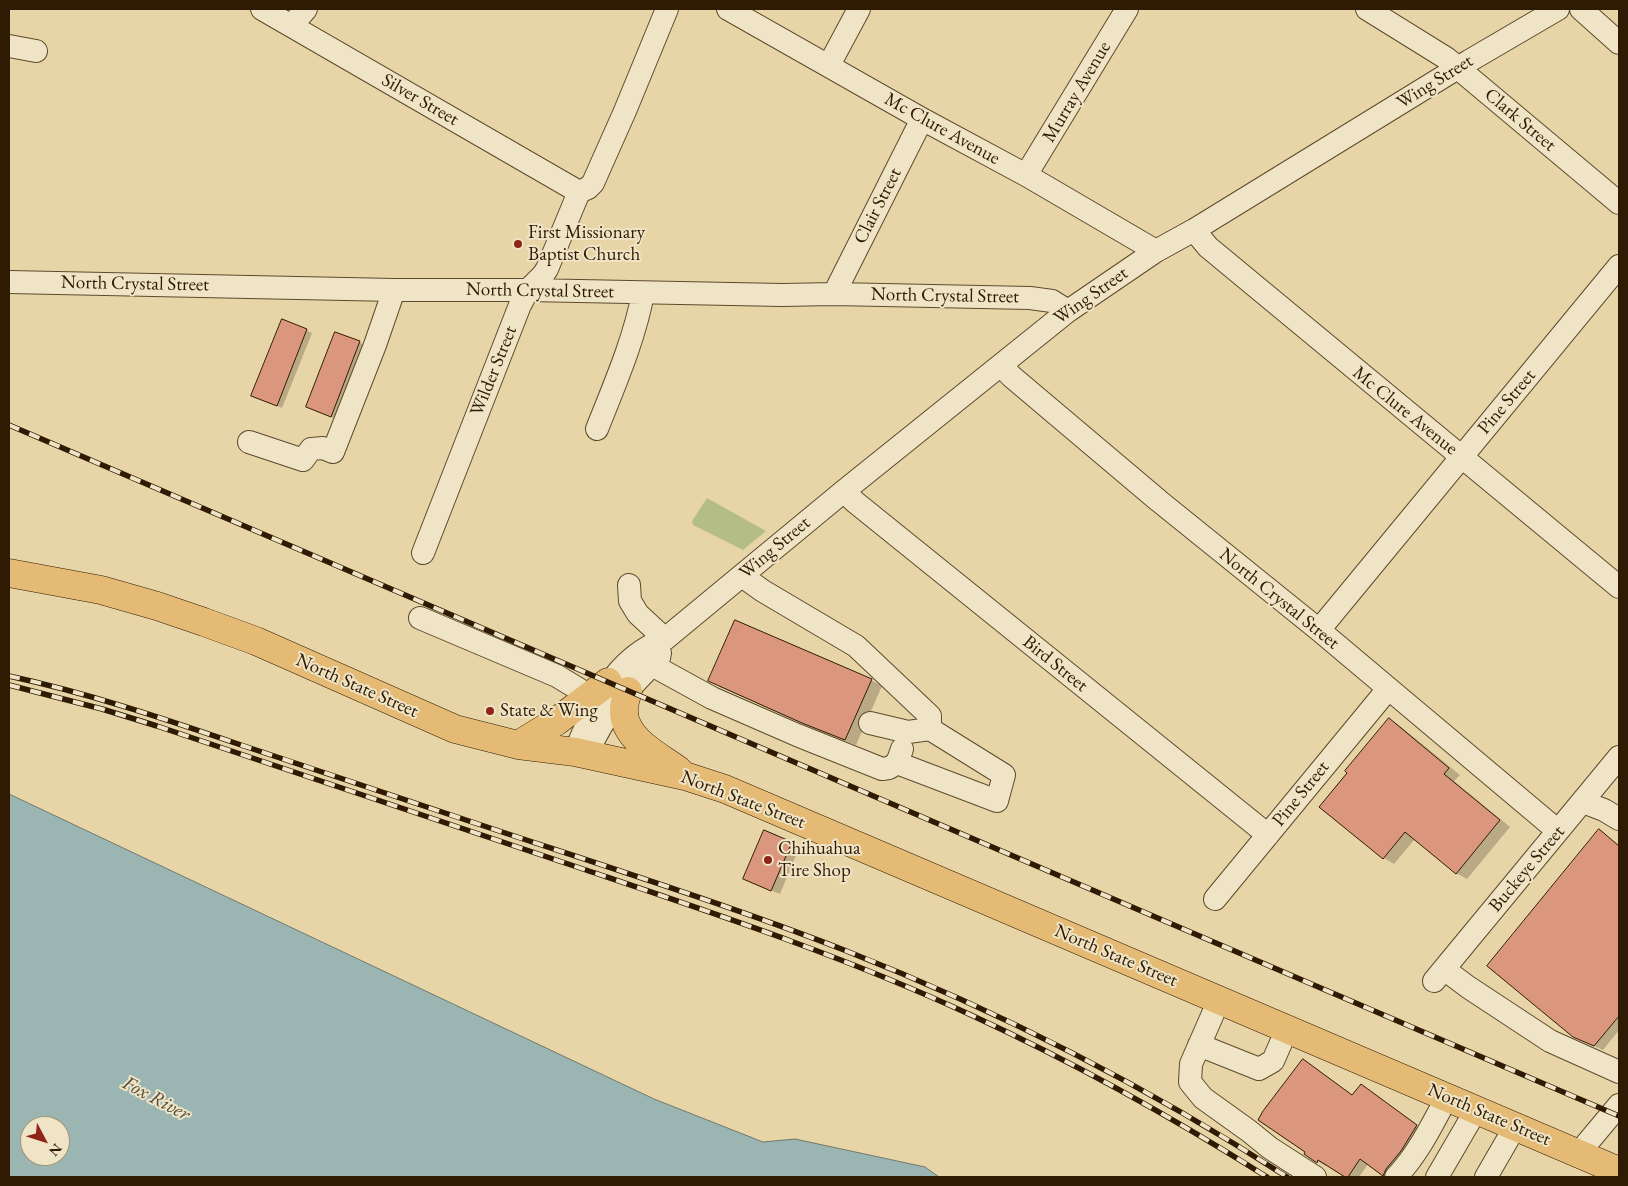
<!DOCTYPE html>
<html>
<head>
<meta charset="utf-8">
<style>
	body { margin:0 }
	#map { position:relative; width:1628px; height:1186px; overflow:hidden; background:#e8d5a7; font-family:"EB Garamond",serif }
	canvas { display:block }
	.frame { position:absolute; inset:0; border:10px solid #2f1b03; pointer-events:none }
	.north { position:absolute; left:20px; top:1116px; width:50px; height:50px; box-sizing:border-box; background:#f0e4c6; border:1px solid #a39478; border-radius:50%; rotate:130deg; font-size:14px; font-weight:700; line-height:20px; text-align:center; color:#2f1b03 }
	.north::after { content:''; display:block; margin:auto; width:18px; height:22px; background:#8f2418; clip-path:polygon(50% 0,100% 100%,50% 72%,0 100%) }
</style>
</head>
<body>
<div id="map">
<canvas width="1628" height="1186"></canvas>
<div class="frame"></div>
<div class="north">N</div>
</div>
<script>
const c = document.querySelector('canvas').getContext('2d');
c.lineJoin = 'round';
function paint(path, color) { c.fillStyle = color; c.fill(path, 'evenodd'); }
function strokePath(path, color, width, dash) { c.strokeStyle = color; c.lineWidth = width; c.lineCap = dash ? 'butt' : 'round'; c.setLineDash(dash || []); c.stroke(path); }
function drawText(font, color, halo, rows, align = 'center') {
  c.font = font + ' "EB Garamond",serif'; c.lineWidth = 4; c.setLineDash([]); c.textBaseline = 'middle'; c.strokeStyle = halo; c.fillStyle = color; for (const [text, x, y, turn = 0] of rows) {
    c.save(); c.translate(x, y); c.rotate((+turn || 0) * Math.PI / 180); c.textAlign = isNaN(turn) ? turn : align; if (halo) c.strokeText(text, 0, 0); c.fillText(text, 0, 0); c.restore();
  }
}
const green = new Path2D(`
	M707,498L766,531L743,550L693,525L692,521Z`);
const water = new Path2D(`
	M9,794L654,1099L763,1142L795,1139L925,1167L939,1177H9ZM30,1126H60V1156H30Z`);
const shadow = new Path2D(`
	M282,320L312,333L282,408L258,398Z
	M359,342L364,345L336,419L307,407Z
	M871,680L882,686L856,745L814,729L720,687Z
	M1389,719L1400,726L1460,775L1454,781L1510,827L1467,879L1456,873L1415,839L1394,864L1384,858Z
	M1599,831L1619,845V1030L1603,1050L1583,1041Z
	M765,832L799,848L780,894L753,883Z
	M1304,1061L1353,1096L1361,1085L1369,1090L1424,1131L1388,1177L1368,1164L1359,1177H1347L1327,1164L1326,1166L1305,1154Z`);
const building = new Path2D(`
	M282,319L307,329L277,406L251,396Z
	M335,332L360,341L331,417L306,407Z
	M735,620L872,679L845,740L802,723L708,681Z
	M1389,718L1449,768L1444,774L1500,820L1456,874L1405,832L1383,859L1319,807L1347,773L1345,771Z
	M1599,829L1619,846V1016L1594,1046L1573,1037L1487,966Z
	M764,830L792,842L771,891L743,879Z
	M1303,1059L1352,1095L1361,1084L1417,1125L1401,1151L1386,1169L1383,1176L1360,1159L1348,1177H1345L1318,1160L1317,1163L1304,1154L1305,1152L1258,1120L1263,1111Z`);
const minor = new Path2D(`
	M262,9L579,192
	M728,9L922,119L1026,175L1156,251
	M1367,9L1446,58L1619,203
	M1581,9L1619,43
	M292,25L306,9
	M9,46L36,51
	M829,65L859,9
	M1026,175L1127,9
	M1194,230L1208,247L1619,587
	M9,282L394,290H528L782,295L834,294L1030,298L1052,301L1068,311
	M834,294L922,119
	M1001,365L1011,376L1159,501L1319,630L1558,831
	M597,429C614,386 635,338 643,293
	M249,442L303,460L311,449L323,448L333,452L375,345L394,290
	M844,491L855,502L1268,835
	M423,553L520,305L528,290L543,275L547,269L579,192L588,188L593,183L625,111L667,9
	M742,576L763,591L856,646L930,716V729L908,732L870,723
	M629,585L630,601L638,614L665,639
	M420,618L557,676L590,696
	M1319,630L1619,266
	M652,665L712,698L797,735L882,769L889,768L897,763
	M590,749C603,714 633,684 659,658L660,653
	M902,749L897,763L997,801L1004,775L930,729
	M575,752C594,706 614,658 665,639L844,491L1068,311L1156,251L1194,230L1469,61L1558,9
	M1583,802L1604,810L1619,819
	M1215,899L1388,689
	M1444,969L1468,987L1550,1041L1619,1072
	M1434,981L1619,757
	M1219,1000L1191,1064L1190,1082L1203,1098L1249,1131L1270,1148L1315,1177
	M1199,1045L1259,1069L1273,1061L1287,1029
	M1578,1154L1619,1105
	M1396,1177C1418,1154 1432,1125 1447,1097
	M1437,1177L1476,1110
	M1486,1177L1515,1127`);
const major = new Path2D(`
	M9,573L101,590L157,606L204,622L256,641L455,729L518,745L575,752L685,776L725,789L1619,1171
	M628,691C626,697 624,704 624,710C623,739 659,756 678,770
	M518,745L557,721L608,682`);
const rail = new Path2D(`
	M9,425L1619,1116
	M9,676C88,693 165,719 241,745C311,768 381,792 451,815C582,859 715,900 844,950C999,1011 1148,1087 1287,1177
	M9,685L102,709L157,726C300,774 443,822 586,870C716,914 846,957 971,1015C1073,1062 1172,1117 1267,1177`);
const markers = [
	[518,244,5,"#8f2418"],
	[490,711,5,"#8f2418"],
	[768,860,5,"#8f2418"]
];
const streetNames = [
	["Wing Street",1435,82,-32],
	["Murray Avenue",1077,92,-59],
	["Silver Street",420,100,30],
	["Clark Street",1520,120,40],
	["Mc Clure Avenue",942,129,29],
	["Clair Street",878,206,-63],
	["North Crystal Street",135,284,1],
	["North Crystal Street",540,291,1],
	["North Crystal Street",945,296,1],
	["Wing Street",1091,296,-35],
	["Wilder Street",494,371,-68],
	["Pine Street",1507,402,-50],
	["Mc Clure Avenue",1405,411,39],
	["Wing Street",775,548,-40],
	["North Crystal Street",1279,599,39],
	["Bird Street",1055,664,39],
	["North State Street",357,686,24],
	["Pine Street",1301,794,-51],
	["North State Street",743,800,21],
	["Buckeye Street",1527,869,-50],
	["North State Street",1116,956,23],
	["North State Street",1489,1115,23]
];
const poiNames = [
	["First Missionary",528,233],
	["Baptist Church",528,255],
	["State & Wing",500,711],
	["Chihuahua",778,849],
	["Tire Shop",778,871]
];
const waterNames = [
	["Fox River",156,1099,28]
];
paint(green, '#b5bd87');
paint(water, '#9bb6b2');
strokePath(water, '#70786c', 1);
paint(shadow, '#0003');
paint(building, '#db977e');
strokePath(building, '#2f1b03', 1);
strokePath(minor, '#5d4a2c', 24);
strokePath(major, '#2f1b03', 29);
strokePath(minor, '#f0e4c6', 22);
strokePath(major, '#e4ba74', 28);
strokePath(rail, '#2f1b03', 5.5);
strokePath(rail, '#f0e4c6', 4, [11]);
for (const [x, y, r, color] of markers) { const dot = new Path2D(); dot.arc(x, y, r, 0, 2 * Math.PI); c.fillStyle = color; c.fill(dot); strokePath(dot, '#f0e4c6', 2); }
drawText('19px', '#2f1b03', '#f0e4c6', streetNames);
drawText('19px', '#2f1b03', '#f0e4c6', poiNames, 'left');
drawText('italic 20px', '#4f4a38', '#f0e4c6', waterNames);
</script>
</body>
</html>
